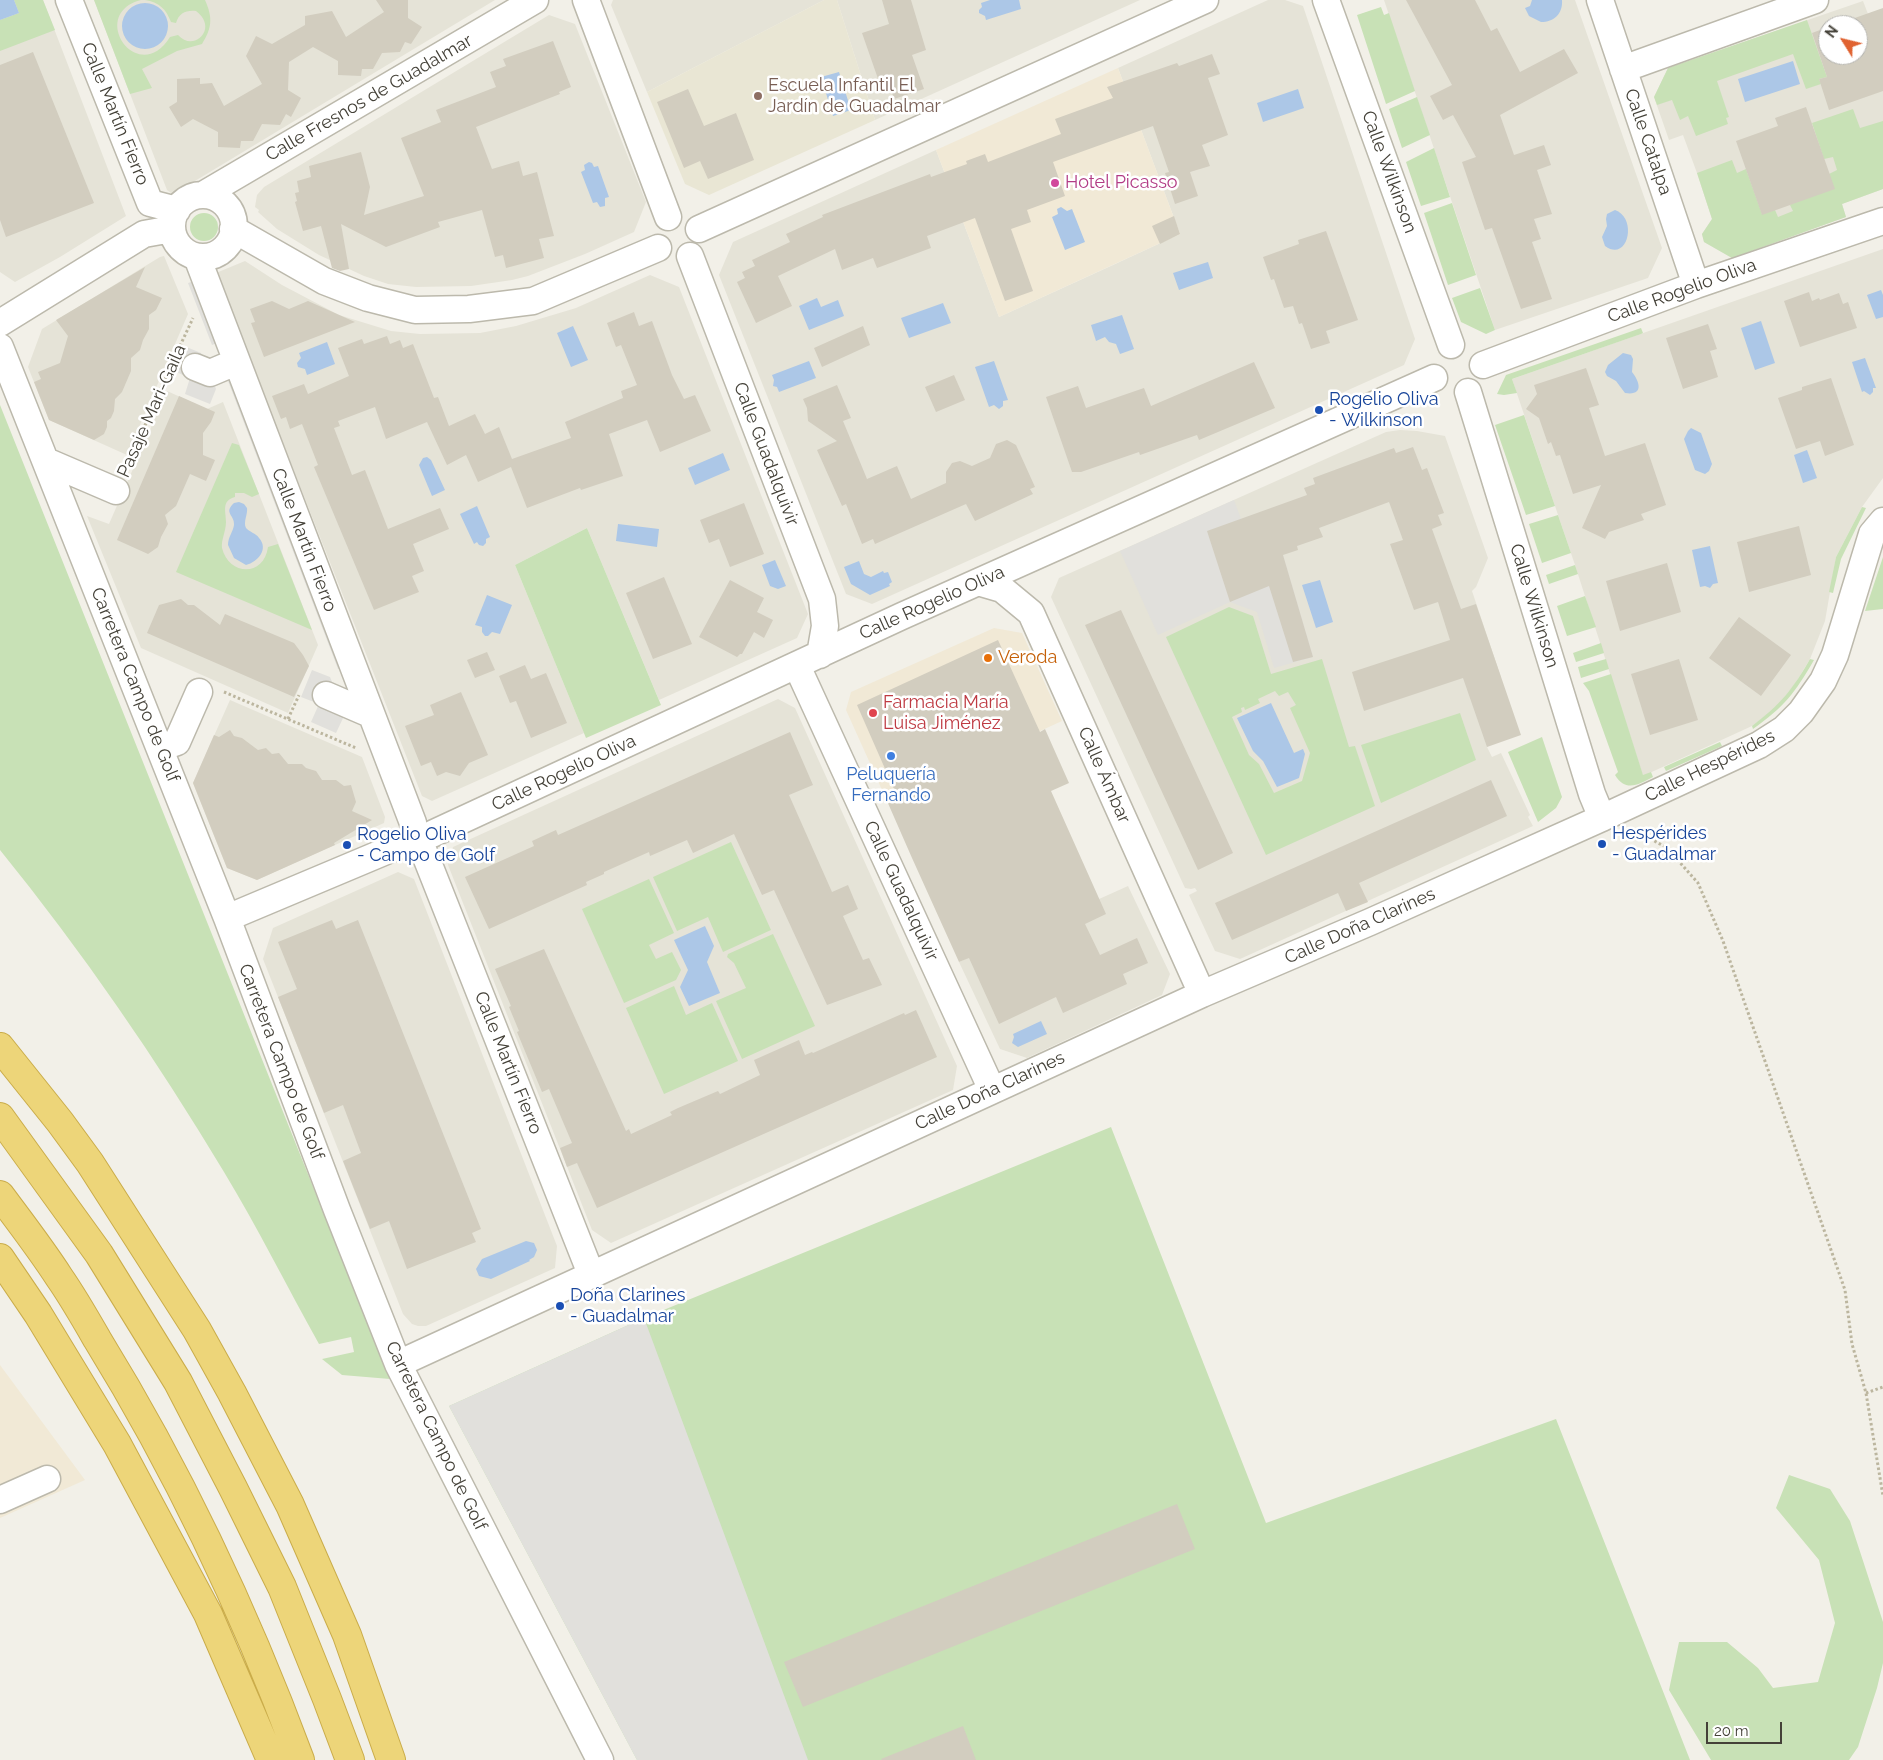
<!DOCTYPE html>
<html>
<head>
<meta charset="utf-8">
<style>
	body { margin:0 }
	#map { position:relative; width:1883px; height:1760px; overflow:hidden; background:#f2f0e8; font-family:Raleway,sans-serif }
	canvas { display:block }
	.north { position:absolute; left:1818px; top:15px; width:50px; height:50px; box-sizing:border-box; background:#fff; border:1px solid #b4b3af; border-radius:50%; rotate:306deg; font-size:14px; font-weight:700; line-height:20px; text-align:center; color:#444138 }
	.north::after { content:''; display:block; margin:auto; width:18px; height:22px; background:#e06331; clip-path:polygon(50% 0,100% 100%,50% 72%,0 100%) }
	.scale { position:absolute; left:1706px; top:1722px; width:76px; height:22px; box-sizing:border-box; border:2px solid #444138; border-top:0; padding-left:6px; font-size:15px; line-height:18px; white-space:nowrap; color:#444138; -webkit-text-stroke:4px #fff; paint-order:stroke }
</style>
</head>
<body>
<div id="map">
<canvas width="1883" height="1760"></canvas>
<div class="north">N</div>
<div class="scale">20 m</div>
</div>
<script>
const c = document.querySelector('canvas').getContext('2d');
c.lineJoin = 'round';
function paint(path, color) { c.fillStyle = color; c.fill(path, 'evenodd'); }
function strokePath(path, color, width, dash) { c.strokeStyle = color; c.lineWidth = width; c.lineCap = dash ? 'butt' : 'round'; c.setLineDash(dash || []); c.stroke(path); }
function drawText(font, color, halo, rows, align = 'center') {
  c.font = font + ' Raleway,sans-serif'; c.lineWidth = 5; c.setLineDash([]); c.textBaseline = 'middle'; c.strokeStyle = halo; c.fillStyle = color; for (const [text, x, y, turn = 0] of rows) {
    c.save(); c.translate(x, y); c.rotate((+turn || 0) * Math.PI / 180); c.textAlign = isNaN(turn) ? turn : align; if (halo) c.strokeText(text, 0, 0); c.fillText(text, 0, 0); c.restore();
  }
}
const residential = new Path2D(`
	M0,0H43L126,216L60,257L15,282L0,272Z
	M94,0H495L175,193H171L167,190Z
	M613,0H824L647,92L611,5Z
	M837,0H1140L875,120Z
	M1268,0H1285L1303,6L1415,339L1404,365L872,604L846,594L719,275L733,242L936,150L999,317L1113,265L1180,234L1118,68Z
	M1384,0H1575L1662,248L1648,278L1495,330Z
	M1863,1L1868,14L1883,9V189L1842,204L1846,217L1732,258L1704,242L1702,234L1712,219L1697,173L1683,135L1669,140L1654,97L1668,68ZM1828,25H1858V55H1828Z
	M549,15L575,24L646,202L634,232L585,254L528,276L512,280L471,286L416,287L388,284L364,276L319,255L277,229L258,212L259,210L255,207L257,195L264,187Z
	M1883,249V478L1862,507L1836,557L1825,621L1810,659L1795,684L1775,709L1752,726L1643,776L1575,565L1512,379Z
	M164,256L188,314L127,455L49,420L28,367L42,329L160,257Z
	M245,261L282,285L339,315L391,331L420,334L480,333L516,326L576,308L650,275L679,287L808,614L797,638L659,700L587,528L515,565L584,733L432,801L422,796L216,273Z
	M167,391L207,409L223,402L318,645L288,713L141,648L87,516L109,524Z
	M1400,430L1417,431L1445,436L1488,558L1476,587L1472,591L1501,677L1487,747L1492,757L1501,753L1530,815L1528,817L1533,826L1240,959L1215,951L1189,895L1197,891L1195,888L1191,889L1185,888L1051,597L1059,578L1386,432Z
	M778,699L795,708L957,1066L953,1090L611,1243L592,1230L448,865L453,847Z
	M230,700L362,757L385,817L384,823L257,880L227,868L193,783Z
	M398,872L414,879L557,1246L555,1268L426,1326H418L412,1324L403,1314L263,959L273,928Z
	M1128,886L1170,974L1162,995L1027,1058L1000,1049L959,962Z`);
const commercial = new Path2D(`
	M1118,68L1180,234L999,317L936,150Z
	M994,628L1022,633L1062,721L887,801L846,710L851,692Z
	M0,1365L85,1480L0,1518Z`);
const education = new Path2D(`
	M824,0H837L875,120L709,195L685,184L647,92Z`);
const green = new Path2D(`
	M14,0H43L55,30L0,51V20L19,13Z
	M94,0H141C87,14 138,88 170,37L178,35C194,53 219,28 196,11C186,10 179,13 176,23L171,22C166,9 159,2 145,0H205C213,18 212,28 202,44L177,51L142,69L152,88L130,94Z
	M1381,7L1384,15L1389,13L1415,91L1386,104L1357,15Z
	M1807,20L1827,77L1819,79L1821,84L1806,89L1793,54L1717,81L1729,117L1726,118L1728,124L1696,136L1688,116L1680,120L1672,100L1657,105L1654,97L1668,68Z
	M1417,97L1430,135L1402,148L1389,109Z
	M1853,109L1860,128L1883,121V189L1842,204L1846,217L1732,258L1704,242L1702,234L1712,219L1697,173L1732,160L1737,173L1746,169L1762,214L1775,210L1778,217L1793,211L1790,205L1829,174L1837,170L1833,157L1824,159L1812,123Z
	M1434,148L1450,197L1421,206L1406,162Z
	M1452,203L1476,275L1448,285L1424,213Z
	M190 227a14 14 0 1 1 28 0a14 14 0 1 1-28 0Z
	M1480,288L1495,330L1486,334L1461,322L1452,298Z
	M1641,328L1643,333L1641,334L1512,379L1517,393L1504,395L1497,394L1506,375Z
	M0,405L390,1379L342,1375L322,1359L354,1352L351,1337L319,1344C287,1287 258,1228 224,1172C157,1060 82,951 0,850Z
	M1524,415L1555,506L1526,515L1495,425Z
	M232,443L239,445L259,494L252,497L244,493H235V497C221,501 226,511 226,522C226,531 221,540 222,548C229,576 264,577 268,547L278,544L312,630L176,572Z
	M1862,507L1866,508L1841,559L1833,593L1829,592L1836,557Z
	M1558,515L1571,553L1542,563L1529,524Z
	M587,528L661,705L586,738L515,565Z
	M1883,557V609L1865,611Z
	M1575,565L1578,574L1549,584L1546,575Z
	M1585,596L1596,627L1567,636L1557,606Z
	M1229,607L1253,616L1271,674L1322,659L1349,747L1355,746L1375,806L1266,855L1166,637ZM1275,691L1279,696L1288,692L1296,705L1290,708L1310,753L1302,781L1274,793L1259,764L1249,755L1232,717L1242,712L1241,708L1244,707L1245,710L1260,703L1258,699Z
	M1601,643L1604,653L1576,662L1573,653Z
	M1606,659L1609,669L1581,678L1578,667Z
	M1810,659L1814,660C1795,693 1784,707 1753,729L1752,726C1780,705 1793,689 1810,659Z
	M1611,674L1643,775L1651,772L1653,777C1639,784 1626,793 1615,775L1618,772L1589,691L1583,683Z
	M1460,713L1476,760L1381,803L1361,745Z
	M1542,737L1562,797L1556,808L1538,822L1508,752Z
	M1720,742L1722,746L1666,771L1664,767Z
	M731,842L771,930L723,952L708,917L677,931L653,877Z
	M649,879L674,933L649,945L656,959L672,952L681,970L676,980L624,1003L582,909Z
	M773,934L815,1026L742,1059L716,1001L746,988L734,963L727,957L728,954Z
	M674,986L686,1015L712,1003L738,1061L664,1094L626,1008Z
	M1111,1127L1266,1523L1556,1419L1690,1760H637L449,1406L644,1318Z
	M1789,1475L1830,1489L1850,1521L1883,1622V1663L1877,1688L1858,1747L1849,1760H1711L1669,1690L1679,1642H1727L1758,1668L1773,1688L1818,1682L1835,1623L1819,1560L1776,1508Z`);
const parking = new Path2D(`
	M197,280L220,342L212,345L188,283Z
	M184,346L201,353L216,389L210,404L185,394L190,378L174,371Z
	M235,378L344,667L338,669L228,381Z
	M1234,500L1258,565L1283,555L1313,657L1274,668L1257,612L1230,602L1158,635L1120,551Z
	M312,670L330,677L345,714L336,733L311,722L319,704L301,697Z
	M644,1318L808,1760H637L449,1406Z`);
const water = new Path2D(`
	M0,0H14L19,13L0,20Z
	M990,0H1019L1021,9L986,20L985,16L979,13V10L982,7L981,3Z
	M1532,0H1562C1563,14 1554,22 1541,22L1529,16L1525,8L1530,6Z
	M122 26a23 23 0 1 1 46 0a23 23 0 1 1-46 0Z
	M1793,61L1800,84L1745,102L1738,79Z
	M839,72L851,110L833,116L821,77Z
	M1298,89L1304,108L1263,122L1257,103Z
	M589,162L592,163L594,167L598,166L609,197L605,198V206L600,207L597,202L593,203L581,172L585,170L584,165Z
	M1061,207L1067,211L1072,209L1085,242L1065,250L1052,217L1058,214L1057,209Z
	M1615,210C1638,218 1628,263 1605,246L1602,237L1607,226L1606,219L1607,214Z
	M1208,262L1213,278L1179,290L1173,273Z
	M1881,290L1883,295V317L1876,319L1867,295Z
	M817,298L821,307L838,300L844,316L809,330L799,306Z
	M943,303L951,323L909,338L901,318Z
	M1122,315L1134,349L1120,354L1116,344L1109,342L1105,337L1096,341L1091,325Z
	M1761,321L1775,363L1755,370L1741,328Z
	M573,326L588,360L571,367L557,333Z
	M327,342L335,364L307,375L305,369L298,367L297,363L301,358L299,353Z
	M1623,353L1631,355L1633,359L1632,372C1640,382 1644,396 1625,393L1616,381L1607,376L1605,372L1608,365Z
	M1865,358L1876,388H1873V392L1870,395L1864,391L1862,392L1852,362Z
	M809,361L816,378L779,392L777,387L773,386L774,380L772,375Z
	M994,361L1008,400L1003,401V406L999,409L994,405L989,407L975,367Z
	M1691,428L1701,433L1712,464L1709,471L1705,474L1695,470L1684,439L1688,431Z
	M1807,450L1817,478L1803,483L1794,455Z
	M723,453L730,470L695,485L688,468Z
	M427,457L431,460L445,490L432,496L419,465L423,458Z
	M239,502L244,504L247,508C248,514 243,522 246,528C249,532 256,533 259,538C269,549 258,562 246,565L234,558L228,545C228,537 233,532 234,525C235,515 223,513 234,503Z
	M477,506L490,537L486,539V543L483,546L479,545L477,542L474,544L460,514Z
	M618,524L659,529L657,547L616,541Z
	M1710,546L1718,583L1713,584L1710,588L1705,586L1700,587L1692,550Z
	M775,560L786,586L778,589L770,586L762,565Z
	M859,561L864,574L871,577L883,571L884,573L888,572L892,582L889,584L890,586L870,595L851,584L844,567Z
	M1320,580L1333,622L1316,628L1302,585Z
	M487,595L512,605L500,634L492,632L488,636H485L482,632V627L475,625Z
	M1271,703L1294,753L1303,749L1305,754L1299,778L1277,787L1263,761L1253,751L1237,718Z
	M705,926L714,946L707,962L720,993L689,1006L680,987L688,970L674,940Z
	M1041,1021L1047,1034L1018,1047L1012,1043L1014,1037L1013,1034Z
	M526,1241L534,1243L537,1250L534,1257L529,1260L530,1261L491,1279L479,1276L476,1269L482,1259Z`);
const building = new Path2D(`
	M376,0H408V18L422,27L411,44L405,42L400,52L382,53L373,69H362L361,76L338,75V61L313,47L289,62L288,90L301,98L291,117L286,114L280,125L262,124L253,141H241L240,148L218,147V132L193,119L181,127L169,107L177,102V79L200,78V84L212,83L224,106L262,84L246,56L256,36L272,44L305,25V16L332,11L346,37L384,12Z
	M882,0H911L926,50L912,55L924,89L894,99L891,90L883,93L862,33L889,24Z
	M1406,0H1475L1491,31L1497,28L1520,72L1564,49L1578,73L1500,115L1514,155L1544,145L1551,165L1537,170L1552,214L1534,219L1541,239L1532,242L1552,299L1521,309L1492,228L1485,230L1462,162L1476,157L1453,115L1443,120L1430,96L1452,85Z
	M1883,8V91L1829,110L1819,79L1827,77L1812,33L1828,27V55H1858V25H1835Z
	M553,41L571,87L559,92L560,94L476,127L492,169L519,161L523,176L537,172L554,236L539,239L544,258L506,268L503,255L495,257L482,210L438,222L440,227L386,247L341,224L349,269L340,271L332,268L321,226L303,231L295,202L297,201L295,193L299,192L297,181L311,177L309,166L361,152L370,187L364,215L424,196L401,138L441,122L436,110L496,87L490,72L506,66L503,59Z
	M33,52L94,203L6,237L0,220V65Z
	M1212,54L1220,74L1208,78L1228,135L1202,145L1210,166L1190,172L1198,196L1175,204L1165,173L1169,172L1153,126L1053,162L1065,196L1027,210L1031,222L1011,229L1033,291L1005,301L975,218L927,236L931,248L877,268L873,258L842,270L835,249L778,276L792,306L756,323L737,282L745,278L742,272L755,266L752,260L790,242L786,234L823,217L822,215L930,174L931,177L967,164L966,161L985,154L988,162L1061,134L1055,119L1113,98L1107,87L1177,63L1179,66Z
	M688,89L704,126L736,113L754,160L708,179L700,161L684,168L657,102Z
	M1806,107L1835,189L1762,215L1736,141L1778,126L1775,118Z
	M1174,216L1180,234L1160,244L1152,226Z
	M1326,231L1358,320L1326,331L1330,343L1311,349L1302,323L1299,324L1293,306L1284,308L1274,279L1271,280L1263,257L1299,244L1298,240Z
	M145,267L136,287L162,298L156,310L149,315V329L143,340L140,350L131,358V371L122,392L115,399L114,411L111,418L107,421V427L104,434L94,440L49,420L34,382L41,379L38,372L60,363L68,336L56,320Z
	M1809,292L1812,301L1819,298L1820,300L1839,293L1843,304L1848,302L1857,328L1800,347L1784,301Z
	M272,301L289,309L308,301L355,322L264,357L251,323L255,322L250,309Z
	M634,312L639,326L652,321L672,375L684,399L695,395L711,431L660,452L647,420L609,434L623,476L581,490L580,488L527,508L511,467L478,482L466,455L447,465L427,422L386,439L375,407L338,421L340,426L334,428L352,475L365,470L388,529L440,508L449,529L413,544L424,571L412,576L419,592L374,610L314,467L318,465L302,424L290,429L286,417L281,419L272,396L304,384L308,394L349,376L338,348L362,339L364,344L387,336L390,344L400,340L403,348L413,344L434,398L438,397L449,426L475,414L485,434L499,427L512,459L571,438L565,422L623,398L621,391L637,385L621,345L616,347L607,323Z
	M1708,324L1717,349L1710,351L1718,377L1683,389L1666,338Z
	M863,326L870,345L822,367L814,348Z
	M1254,362L1275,408L1199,440L1197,435L1140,455L1139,452L1081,472H1072L1046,397L1078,386L1086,408L1144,388L1151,406Z
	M1586,368L1599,405L1589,408L1605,456L1645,443L1666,505L1641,514L1644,520L1609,532L1605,539L1582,528L1601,485L1573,494L1560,455L1556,456L1551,442L1548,444L1539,418L1526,409L1537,394L1534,385Z
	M954,375L965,400L936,412L925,387Z
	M1831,378L1854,445L1825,456L1820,441L1796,449L1778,398L1802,390V387Z
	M837,385L851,418L843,421L867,479L897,466L911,499L946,483V472L952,463L960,461L972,466L990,458L996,444L1007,440L1016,445L1035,487L1030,489L1033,494L975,521L966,504L875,544L873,539L862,544L846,504L842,506L817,450L837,441L808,421L807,408L803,399Z
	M179,396L215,412L211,422L203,433V455L215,460L206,481L190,474L176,506L165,515L168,524L161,537L158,547L148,554L117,540Z
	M1413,447L1422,470L1427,468L1444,513L1438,515L1442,525L1432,529L1461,609L1476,604L1521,735L1487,747L1463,678L1364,711L1352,672L1450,640L1438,602L1414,610L1390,544L1403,540L1389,502L1319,528L1323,537L1297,546L1298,550L1283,555L1313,657L1293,662L1269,586L1230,602L1207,531L1307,495L1304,488L1315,484L1313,478L1394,448L1396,453Z
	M744,503L764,554L730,567L719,539L709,543L700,520Z
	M1799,526L1811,575L1749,592L1737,542Z
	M1667,563L1681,612L1620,631L1606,581Z
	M664,577L692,644L653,659L626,593Z
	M730,580L764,598L757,612L773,620L764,638L754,632L742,654H740L737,657L699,637Z
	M181,599L188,605H194L220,625L225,614L294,643L303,655L309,666L294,697L147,633L159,605Z
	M1121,610L1233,853L1198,870L1085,625Z
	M1739,617L1791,655L1761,696L1709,658Z
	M998,640L1040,732L1045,729L1069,783L1051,791L1106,914L1085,924L1100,955L1137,938L1148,963L1123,974L1127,984L1063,1013L1056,997L999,1024L969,958L959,962L912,858L887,801L897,796L857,705Z
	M487,652L495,670L475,678L467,660Z
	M1679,659L1698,720L1650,735L1631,674Z
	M525,665L531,679L546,673L567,723L531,738L516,701L510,703L499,676Z
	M461,692L488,755L469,763L460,776L446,772L437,776L431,762L421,766L405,726L434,715L430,705Z
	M230,730L234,736L242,738L258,750L266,748L272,754L279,753L288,764H302L306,768L316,771L322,780H336L344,786L351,785L356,802L352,811L372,820L334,843L335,845L257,880L227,868L193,783L214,735L219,737Z
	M790,732L813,785L789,795L832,892L848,885L858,909L843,916L863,960L869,958L882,985L827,1005L774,890L762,895L734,834L693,853L687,840L650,856L649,852L604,872V874L586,882L587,885L489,929L465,877L534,846L532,841L556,830L558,835Z
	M1491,780L1507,816L1359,883L1368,902L1346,911L1338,893L1232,940L1215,903Z
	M332,920L336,929L358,920L481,1229L472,1233L476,1242L407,1269L389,1221L370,1229L343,1161L361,1153L343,1105L324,1113L278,997L297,989L278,942Z
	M544,949L626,1131L629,1129L631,1134L672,1115L670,1112L678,1108L718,1091L720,1094L760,1075L754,1060L799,1040L805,1055L812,1052L813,1053L904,1013L905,1015L916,1010L937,1057L597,1208L577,1163L567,1167L560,1148L572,1143L549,1089L542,1092L517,1032L519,1031L509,1007L511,1006L495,969Z
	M1177,1504L1195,1549L803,1707L784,1662Z
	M963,1726L976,1760H882L881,1759Z`);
const path = new Path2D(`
	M180,346L193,318
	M127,467L169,370
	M224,692L356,748
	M288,719L299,695
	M1637,831L1667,848L1698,883L1723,941L1845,1290L1852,1344L1866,1393L1883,1496
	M1866,1393L1883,1387`);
const minor = new Path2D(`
	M69,0L150,203L177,210
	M586,0L668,217
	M1326,0L1451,345
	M1600,0L1696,285
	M1623,69L1815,0
	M203,195L535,0
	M172 226a31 31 0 1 1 62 0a31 31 0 1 1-62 0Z
	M233,229L324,281L368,298L415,310L469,309L533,301L658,248
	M699,229L1205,0
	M690,256L822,599L825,626L820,655
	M197,257L413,823
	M0,323L144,234L172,229
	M0,347L227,918L337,1210L398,1364L600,1760
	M1483,365L1696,285L1883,221
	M195,367L210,373L236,362
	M1468,392L1592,794L1602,818
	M46,461L116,491
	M978,582L1002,589L1031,613L1202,994
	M797,666L992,1090
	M326,695L370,714
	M160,748L177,742L199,692
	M432,834L902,616L1434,378
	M424,852L591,1274
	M227,918L403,844
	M398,1364L1202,994L1370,922L1602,818L1759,745L1784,729L1801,712L1823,681L1835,655L1872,534L1883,521
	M0,1500L47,1479`);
const highway = new Path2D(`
	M0,1047L60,1122L90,1163L197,1330L232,1393L290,1505L347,1635L391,1760
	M0,1117L99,1254L178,1382L233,1488L282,1587L327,1699L350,1760
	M0,1195C20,1222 41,1249 59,1277C73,1297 85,1318 97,1339C179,1472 246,1614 300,1760
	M0,1258L38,1314L117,1444L208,1614L271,1760`);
const markers = [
	[758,96,5,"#8d6e63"],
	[1055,183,5,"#d1479c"],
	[1319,410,5,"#1a4fb4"],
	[988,658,5,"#e8710a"],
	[873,713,5,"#e0444e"],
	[891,756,5,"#3f7fe0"],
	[1602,844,5,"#1a4fb4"],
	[347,845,5,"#1a4fb4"],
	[560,1306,5,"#1a4fb4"]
];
const educationNames = [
	["Escuela Infantil El",768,86],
	["Jardín de Guadalmar",768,107]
];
const streetNames = [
	["Calle Fresnos de Guadalmar",369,98,-30],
	["Calle Martín Fierro",115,114,68],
	["Calle Catalpa",1648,142,71],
	["Calle Wilkinson",1389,172,70],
	["Calle Rogelio Oliva",1682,291,-20],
	["Pasaje Mari-Gaila",152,411,-66],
	["Calle Guadalquivir",766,454,69],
	["Calle Martín Fierro",304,540,69],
	["Calle Rogelio Oliva",932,603,-24],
	["Calle Wilkinson",1534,606,73],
	["Carretera Campo de Golf",135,685,68],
	["Calle Hespérides",1710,766,-26],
	["Calle Rogelio Oliva",564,773,-25],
	["Calle Ámbar",1104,775,66],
	["Calle Guadalquivir",901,891,65],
	["Calle Doña Clarines",1360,926,-24],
	["Carretera Campo de Golf",281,1062,69],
	["Calle Martín Fierro",508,1063,68],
	["Calle Doña Clarines",990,1091,-25],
	["Carretera Campo de Golf",436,1436,64]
];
const hotelNames = [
	["Hotel Picasso",1065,183]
];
const transitNames = [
	["Rogelio Oliva",1329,400],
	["- Wilkinson",1329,421],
	["Hespérides",1612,834],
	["- Guadalmar",1612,855],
	["Rogelio Oliva",357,835],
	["- Campo de Golf",357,856],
	["Doña Clarines",570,1296],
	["- Guadalmar",570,1317]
];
const foodNames = [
	["Veroda",998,658]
];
const healthNames = [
	["Farmacia María",883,703],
	["Luisa Jiménez",883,724]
];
const shopNames = [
	["Peluquería",891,775],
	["Fernando",891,796]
];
paint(residential, '#e5e3d7');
paint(commercial, '#f1e9d6');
paint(education, '#e9e6d4');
paint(green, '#c8e1b6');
paint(parking, '#e1e0dc');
paint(water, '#acc7e7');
paint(building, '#d2cdbf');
strokePath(minor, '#bcb9ac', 29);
strokePath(highway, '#caac4a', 30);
strokePath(path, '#bcb69f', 3, [2.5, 2.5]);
strokePath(minor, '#fff', 26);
strokePath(highway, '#edd579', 28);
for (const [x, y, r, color] of markers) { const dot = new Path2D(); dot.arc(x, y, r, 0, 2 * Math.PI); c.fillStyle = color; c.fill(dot); strokePath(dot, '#fff', 2); }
drawText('18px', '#785e54', '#fff', educationNames, 'left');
drawText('18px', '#444138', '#fff', streetNames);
drawText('18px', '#b23c85', '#fff', hotelNames, 'left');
drawText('18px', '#164399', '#fff', transitNames, 'left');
drawText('18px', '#c56008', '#fff', foodNames, 'left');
drawText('18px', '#be3a42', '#fff', healthNames, 'left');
drawText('18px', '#366cbe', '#fff', shopNames);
</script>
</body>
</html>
